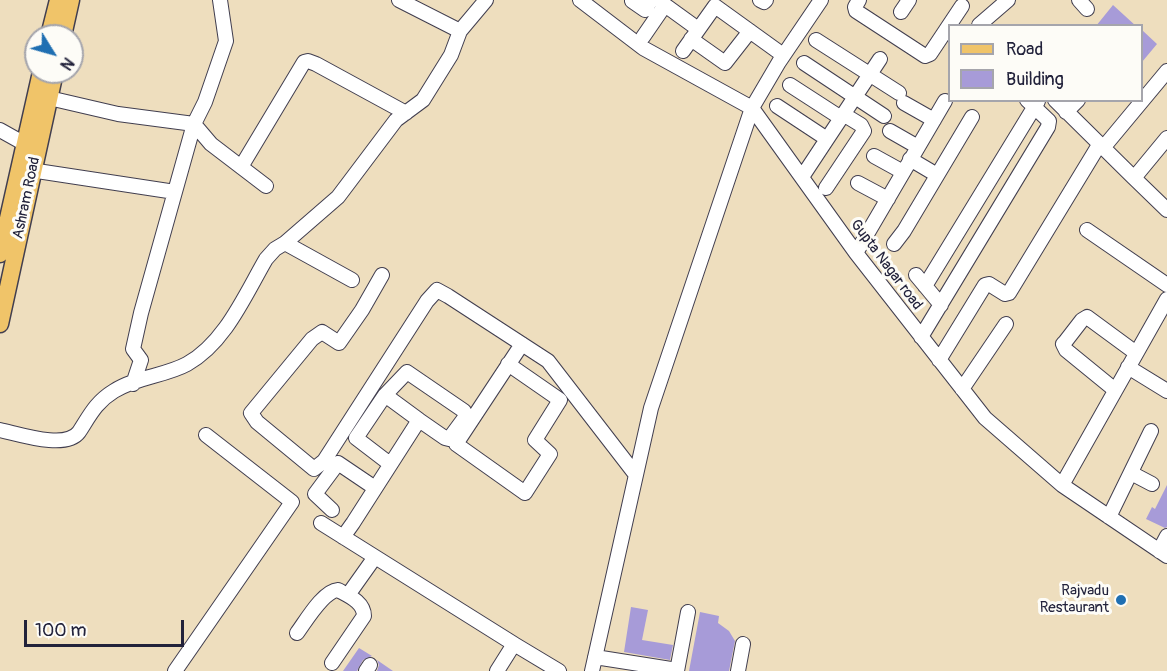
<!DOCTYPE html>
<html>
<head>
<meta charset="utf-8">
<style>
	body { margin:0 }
	#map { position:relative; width:1167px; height:671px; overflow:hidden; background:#eedebe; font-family:Pangolin,sans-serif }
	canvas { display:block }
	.legend { position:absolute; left:948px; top:24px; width:195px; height:78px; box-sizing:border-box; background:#fdfcf7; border:2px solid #a5a5ac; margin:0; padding:8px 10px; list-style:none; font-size:18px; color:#22223b }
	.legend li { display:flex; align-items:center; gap:12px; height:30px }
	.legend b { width:30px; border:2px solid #a5a5ac }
	.north { position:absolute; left:24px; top:24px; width:60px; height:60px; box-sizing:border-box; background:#fdfcf7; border:2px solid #a5a5ac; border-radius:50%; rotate:127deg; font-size:16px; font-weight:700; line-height:24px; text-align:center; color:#22223b }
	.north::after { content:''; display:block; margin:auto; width:21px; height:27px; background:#1f6fb2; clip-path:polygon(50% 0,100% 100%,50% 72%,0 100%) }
	.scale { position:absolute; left:24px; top:620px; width:160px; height:27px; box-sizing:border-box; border:3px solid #22223b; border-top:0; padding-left:8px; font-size:18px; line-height:21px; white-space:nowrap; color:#22223b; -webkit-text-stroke:4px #fdfcf7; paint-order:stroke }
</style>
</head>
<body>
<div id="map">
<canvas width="1167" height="671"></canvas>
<ul class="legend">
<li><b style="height:8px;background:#f0c469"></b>Road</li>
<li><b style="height:16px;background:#a79bd8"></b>Building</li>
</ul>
<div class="north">N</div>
<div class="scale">100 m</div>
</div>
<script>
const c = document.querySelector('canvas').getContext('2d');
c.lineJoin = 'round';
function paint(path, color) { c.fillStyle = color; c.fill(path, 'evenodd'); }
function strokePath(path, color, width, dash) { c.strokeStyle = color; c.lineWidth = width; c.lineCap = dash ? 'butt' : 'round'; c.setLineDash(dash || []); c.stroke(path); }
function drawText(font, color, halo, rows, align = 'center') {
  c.font = font + ' Pangolin,sans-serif'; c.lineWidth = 6; c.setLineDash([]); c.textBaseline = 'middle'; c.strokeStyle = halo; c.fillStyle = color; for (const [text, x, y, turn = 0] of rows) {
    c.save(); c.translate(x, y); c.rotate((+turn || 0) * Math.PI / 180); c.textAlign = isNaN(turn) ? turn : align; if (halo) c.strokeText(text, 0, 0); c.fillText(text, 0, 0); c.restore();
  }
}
const building = new Path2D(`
	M1113,5L1136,26H1096Z
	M1142,30L1157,44L1142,62Z
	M1167,485V527L1165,528L1146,519L1152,507L1155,509Z
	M631,607L648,610L642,640L673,645L670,660L624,652Z
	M700,612L719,616L718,623L729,631L735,641L729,671H689Z
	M359,648L372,656L363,660L357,671H343Z
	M377,660L393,671H377L379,665Z`);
const minor = new Path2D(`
	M399,0L460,31L486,0
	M580,0L643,48L752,108L856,253L985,418L1062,485L1167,556
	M658,0L698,29
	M760,0L764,2L766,0
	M859,0L855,7L856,11L925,56L930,54L962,6
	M1079,0L1087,9
	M632,1L645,10L651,0
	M901,12L909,0
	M979,25L1008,0
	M643,37L665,5
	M691,39L725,63L750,31
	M816,40L899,93
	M683,51L715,6L783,55
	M804,63L884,116
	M790,85L841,118
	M49,98L118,114L194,124L211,144L266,186
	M1055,100L1134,178L1167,138
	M904,103L934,120
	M777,106L827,139
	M1066,112L1078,100
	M0,130L25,144
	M890,131L918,147
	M1103,148L1167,71
	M874,156L903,172
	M910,159L937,175
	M241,167L304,62L308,61L316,64L406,113
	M24,169L175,192
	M802,177L880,59
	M1134,178L1167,210
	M858,183L888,199
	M826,188L864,131L861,125L843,114
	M1087,230L1167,285
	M285,243L352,280
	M894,244L904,231L972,117
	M856,253L945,101
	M382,275L362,310L339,343L322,332L312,339L251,413L257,422L314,469L324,461L427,301L437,290L448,296L548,361L636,475
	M916,275L941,305
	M925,286L1038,101
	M921,337L1048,127L1049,121L1027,100
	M939,360L985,285L989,284L1005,294L1009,293L1099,145
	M508,364L560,400L535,440L550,454L525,493L456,444L522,344
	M1128,367L1167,391
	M133,384L141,360L133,349L141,313L194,124L205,102L226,41L220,0
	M962,389L1006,324
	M1115,390L1066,350L1063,344L1065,342L1082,320L1087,317L1136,353
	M385,395L419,420
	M0,430C19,434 66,450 79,432C90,415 96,402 114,391C136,377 165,376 187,364C225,343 245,295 266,259L275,249L285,243L338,197L396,120L423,100L451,55L460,31
	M1131,473L1152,484
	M1062,485L1167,299
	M332,510L315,494L338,463L375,488
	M1109,517L1151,431
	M321,523L514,644
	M343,537L353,523L419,420L445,438L449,439L466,416L464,411L407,372L385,395L356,438L390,464
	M1159,551L1167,536
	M348,595L375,557
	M297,633C306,621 323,591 338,590C349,596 364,602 364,616L332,663
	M595,657L677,670
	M175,671L292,502L206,435
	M366,671L370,665
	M497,671L514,644L559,671
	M592,671L651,408L752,108L779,62L821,0
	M677,671L688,612
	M738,671L743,644`);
const major = new Path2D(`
	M49,36L58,0
	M63,36L71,0
	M0,254L41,72
	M0,324L55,72`);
const markers = [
	[1121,600,6,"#1f6fb2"]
];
const streetNames = [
	["Ashram Road",27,198,-78],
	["Gupta Nagar road",886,265,53]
];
const poiNames = [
	["Rajvadu",1109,591],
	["Restaurant",1109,608]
];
paint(building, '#a79bd8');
strokePath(minor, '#413e4f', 16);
strokePath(major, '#413e4f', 19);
strokePath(minor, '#fff', 14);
strokePath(major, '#f0c469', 16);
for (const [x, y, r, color] of markers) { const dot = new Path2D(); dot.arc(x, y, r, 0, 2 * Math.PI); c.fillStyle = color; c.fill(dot); strokePath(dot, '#fdfcf7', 2); }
drawText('15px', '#22223b', '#fdfcf7', streetNames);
drawText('15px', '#22223b', '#fdfcf7', poiNames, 'right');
</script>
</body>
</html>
